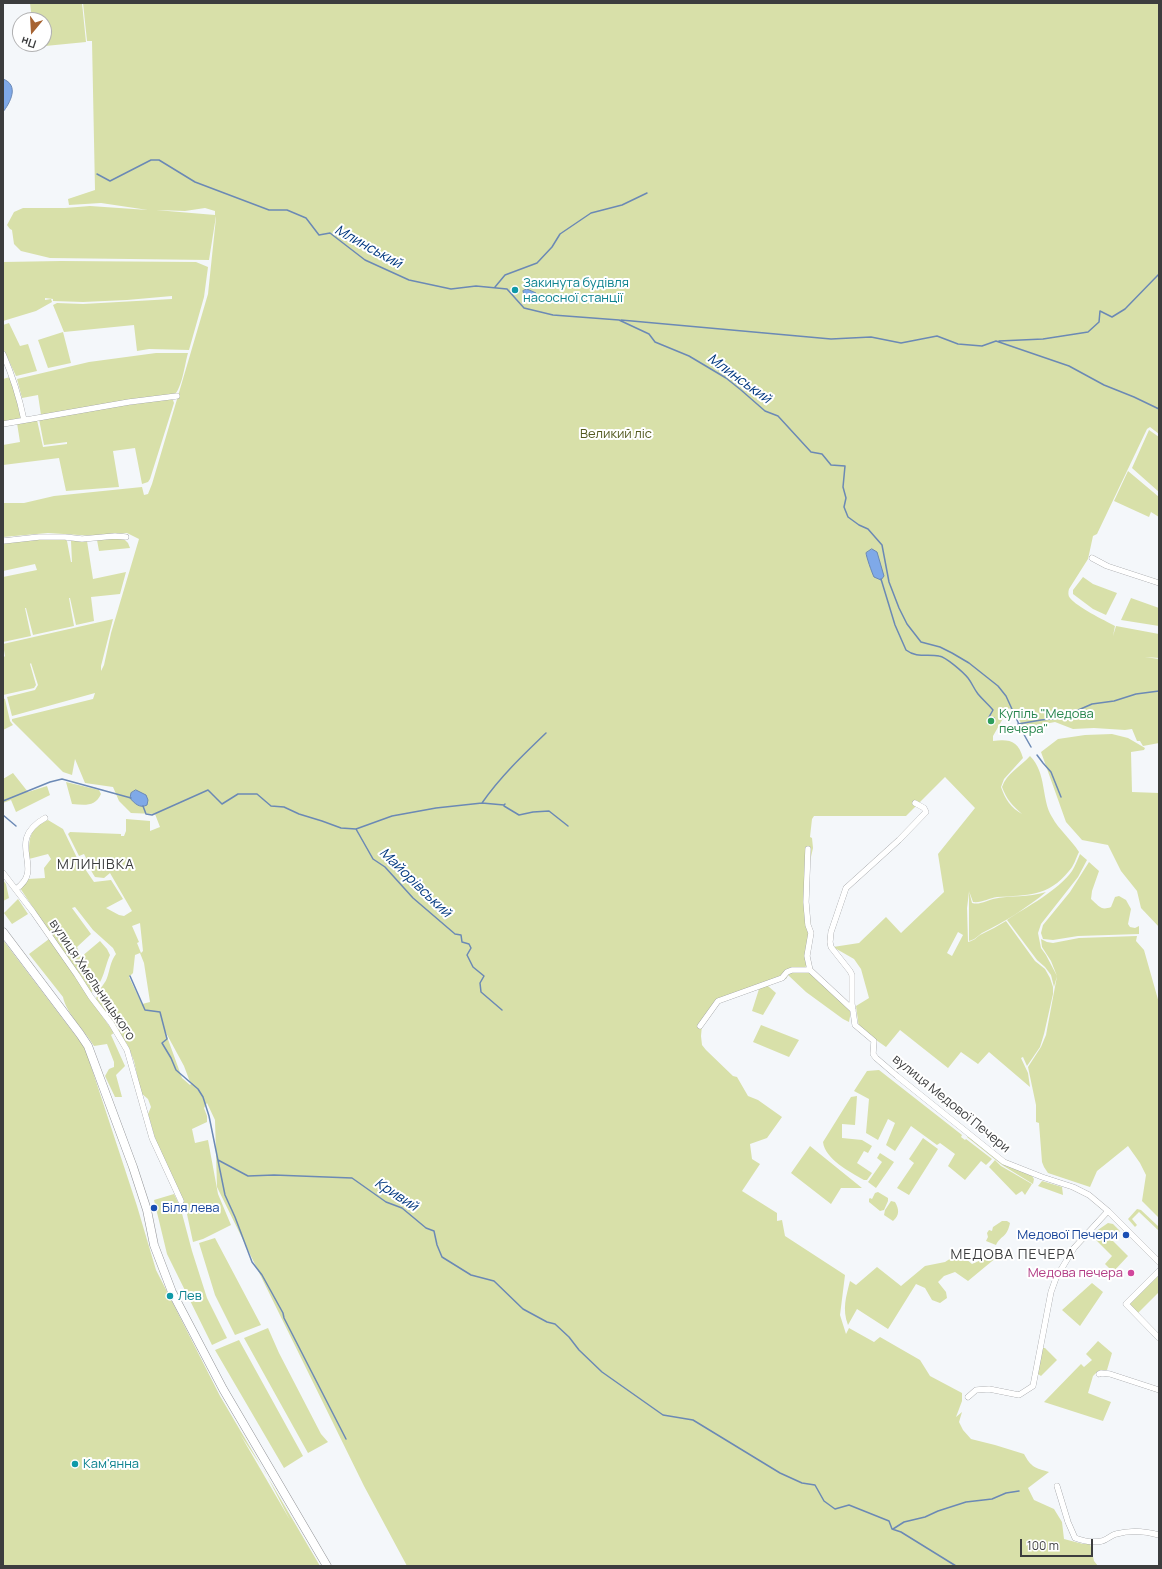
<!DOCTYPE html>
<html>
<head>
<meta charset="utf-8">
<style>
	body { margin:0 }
	#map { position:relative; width:1162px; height:1569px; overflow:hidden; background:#f4f7fa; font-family:Manrope,sans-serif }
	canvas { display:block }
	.frame { position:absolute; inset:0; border:4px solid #3c3d3e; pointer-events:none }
	.north { position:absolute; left:12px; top:12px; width:40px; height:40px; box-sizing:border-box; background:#fff; border:1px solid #b1b1b2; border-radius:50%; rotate:198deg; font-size:11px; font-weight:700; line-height:16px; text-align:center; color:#3c3d3e }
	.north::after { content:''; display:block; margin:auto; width:14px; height:18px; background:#a66332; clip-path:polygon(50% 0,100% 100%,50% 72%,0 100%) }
	.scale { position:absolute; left:1020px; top:1539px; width:73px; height:18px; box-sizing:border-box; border:2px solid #3c3d3e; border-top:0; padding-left:5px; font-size:12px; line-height:14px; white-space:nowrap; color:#3c3d3e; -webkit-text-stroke:3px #fff; paint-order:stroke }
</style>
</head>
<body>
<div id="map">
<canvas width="1162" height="1569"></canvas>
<div class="frame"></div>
<div class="north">Пн</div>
<div class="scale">100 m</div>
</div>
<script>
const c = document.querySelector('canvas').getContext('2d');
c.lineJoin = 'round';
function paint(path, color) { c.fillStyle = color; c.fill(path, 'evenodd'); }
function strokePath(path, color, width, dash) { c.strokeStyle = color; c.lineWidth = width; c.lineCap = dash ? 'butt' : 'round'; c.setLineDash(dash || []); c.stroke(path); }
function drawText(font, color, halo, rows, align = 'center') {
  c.font = font + ' Manrope,sans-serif'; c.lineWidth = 4; c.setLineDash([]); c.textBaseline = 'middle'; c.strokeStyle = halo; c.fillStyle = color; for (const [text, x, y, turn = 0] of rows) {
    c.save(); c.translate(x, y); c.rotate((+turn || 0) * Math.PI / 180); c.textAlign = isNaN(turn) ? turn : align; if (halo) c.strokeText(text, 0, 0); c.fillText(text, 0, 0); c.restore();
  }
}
const green = new Path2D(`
	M30,3H82L86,42L35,47L34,44H44V20H32Z
	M83,3H1159V434L1150,427L1147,429L1097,534L1093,536L1088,559L1069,589C1068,592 1068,596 1070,598C1077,607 1104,620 1115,626L1113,636L1116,626L1159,634V658L1145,657L1159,659V743L1143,746L1140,741H1137L1132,729L1125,730L1094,728L1073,729L1055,722L1039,725L1036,730L1030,734L1023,730L1020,721L1009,708L993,736V741C1010,739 1018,741 1023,758L1004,779L1001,787C1005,799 1011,808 1022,814C1012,805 1007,800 1002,787C1007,773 1020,767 1030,756C1047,773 1041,799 1052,817C1059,830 1071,839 1079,852C1076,858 1074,866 1069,871C1048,897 1027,895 997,897C989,898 982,903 973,902L969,891L972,903C980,905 985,901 993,899C1011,895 1028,898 1046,892C1027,908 1004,922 982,933C976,937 976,939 969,941V892L967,908L968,942C976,940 976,937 982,934C990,930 998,926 1006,921L1035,961L1045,969L1050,978L1053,987V994L1044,1034L1040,1047L1027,1066L1023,1057L1021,1058L1028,1073L1030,1087L989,1052L978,1064L961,1052L948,1068L900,1030L886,1047L859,1028L856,1006L869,998L861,969L854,959L833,947L859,943L886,917L901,933L944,892L938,854L975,808L945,777L906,816H814L812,819L810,837L812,838L813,848L808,870L807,900L812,933L809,958L804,971H810L851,1011L849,1022L843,1019L806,992L788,975L786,979L784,978L768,986L776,993L763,1015L752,1011L759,989L719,1002L702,1025L701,1036L702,1045L706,1050L733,1076L737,1077L748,1096L758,1100L782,1117L767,1138L750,1144L752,1159L760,1164L742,1191L777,1213V1221L782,1220L785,1236L845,1275L840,1315L846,1334L849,1328L874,1342L880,1337L920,1360L930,1376L962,1393V1401L956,1417L962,1412L959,1422L963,1430L971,1439L995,1445L1024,1454C1031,1467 1035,1468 1049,1472L1028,1488L1034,1500L1054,1509L1062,1522L1064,1539L1083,1544L1090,1543L1094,1561L1098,1566H407L364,1486L217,1187L215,1120L207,1103L204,1108L207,1116V1122L192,1129L195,1143L208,1140L218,1194L231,1225L203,1239L193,1242L185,1205L159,1152L148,1114L151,1107L148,1099L141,1093L134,1061L127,1044L96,1001C96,991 104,986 107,978C110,970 110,962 116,954L113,948L93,930L75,907L72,908L91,934L77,947L81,957L100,941L107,949L110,955C104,968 104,984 90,993L20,888L28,879L45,878L44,868L51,859L48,854L29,859C29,840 28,828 48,820L63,829L81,866H83L94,882L111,880L123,899L106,908L119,915L124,916L132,911L110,873L104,878L95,877C90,870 88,861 84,854L79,856L68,834L70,832L121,834V836H124L126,831V819L150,821V831L160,827L155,814L131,813L119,801L113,787L85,783L75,759L72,775L63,772L12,721V719L93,699L95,693L12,716L7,697L35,690L38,685L31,663L30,664L36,685L34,688L3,695V653L4,657L5,656L3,644L113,619L101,666V671L104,665L111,633L139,539L127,533L95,536L48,533L3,537V503H24L54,496L142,487L144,495L148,494L152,484L208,294L216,218V216L209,260L50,258L21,251L14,244L12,230L10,229L7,225L14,212L23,208H65L90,206L148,210L101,203L69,205L68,199L95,190L92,41H87ZM205,208L215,211V215L156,210L185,211ZM140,923L143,951L141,953L137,943L139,942L132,926ZM958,932L963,935L952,956L947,953ZM140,953L144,963L150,1002L142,1004L129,977L133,973L135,955ZM165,1031L184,1066L190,1082L192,1083L190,1085L182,1078Z
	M61,261L196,262L208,267L204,297L189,350L149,349L137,351L134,325L64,332L53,305L57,303L83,304L172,299V296L127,300L83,302L53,301V299L45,298V300L51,299L52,302L36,311L3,321V262Z
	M9,323L20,346L28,344L37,371L16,376L3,348V325Z
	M63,332L71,363L48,368L38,340Z
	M156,353H188C185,363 182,389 174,395L41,415L38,395L22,398L17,379L89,362Z
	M10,377H12L21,418L3,423V379Z
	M171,399L173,400L174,403L150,479L148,482L142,484L135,448L113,451L119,487L66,491L59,458L3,465V445L20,442L17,423L37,420L43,447L67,444V442L44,445L39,419L62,414Z
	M1149,430L1159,437V492L1132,468Z
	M1128,471L1159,497V517L1151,512L1149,517L1114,501Z
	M111,538L124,539L128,543L130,548L99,551L97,540Z
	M23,539H65L67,541L71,562H72L71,541H87L93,579L126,572L120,594L91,597L94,621L76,625L70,598H69L74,626L33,635L26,608H25L31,636L3,642V577L37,570L35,564L3,571V543Z
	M1083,577L1093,584L1117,593L1106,615L1093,609L1073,594V590Z
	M1131,598L1159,608V626L1121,620Z
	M3,698L5,699L10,721L13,725L3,730Z
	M1112,734L1128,738L1145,748L1144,750L1131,752L1132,792L1159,793V927L1141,908L1137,891L1121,871L1108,845L1082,840L1066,822L1041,752L1058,739L1085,735Z
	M13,773L28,792L47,786L50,795L16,812L11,800L3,803V779Z
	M66,782L99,790L101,794C95,807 85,805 72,804Z
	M1080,854L1087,860L1078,877L1041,924L1038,933L1041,948L1046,955L1057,976L1054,987L1051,975L1045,967L1037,960L1007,920C1026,907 1058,891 1072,871C1075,866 1078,859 1080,854Z
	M1089,862L1099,871L1092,891L1091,899C1099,906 1101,911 1111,907L1115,897L1119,896L1126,900L1131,909L1128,924L1130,927L1135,928L1139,926V934L1078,936L1053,940L1043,939L1041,933L1043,925L1070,892Z
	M3,880L6,884L9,898L3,901Z
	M18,899L28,914L12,924L4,913Z
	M1137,936L1136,941L1144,950L1159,1003V1218L1142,1201L1146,1175L1140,1163L1128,1146L1097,1171L1090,1187L1048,1173L1044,1167L1042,1162L1039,1123L1036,1122V1105L1028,1067L1041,1047L1046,1035L1057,976L1051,961L1042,947L1041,939L1047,942L1053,943L1079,938Z
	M49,939L114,1033L111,1035L125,1066L116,1075L122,1097H115L105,1076L109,1069L114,1067V1062L107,1044L94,1046C85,1031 66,1013 63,997L29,954Z
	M3,940L85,1048L137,1206L156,1270L220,1396L320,1566H3ZM240,1434L265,1472L290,1520Z
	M761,1025L799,1040L789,1057L753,1042Z
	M879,1070L962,1135L961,1137L965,1140L966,1139L992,1159L986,1165L981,1161L965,1180L948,1166L955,1154L940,1143L937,1145L911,1126L895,1151L886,1145L895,1123L888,1119L878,1140L866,1133L869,1099L854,1091L867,1071Z
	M857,1096L855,1125L842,1124V1138L862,1140L872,1146L868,1153L864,1151L857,1163L872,1173L867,1180H864C850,1172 825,1159 823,1142L851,1097Z
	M970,1136L1002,1163L1032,1176L1034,1179L1033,1184L1002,1165L967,1137Z
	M923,1138L938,1149L909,1195L897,1188L914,1163L909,1159Z
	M810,1146L862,1188H841L831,1204L791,1173Z
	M880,1153L894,1162L876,1188L868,1182L882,1162L877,1158Z
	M995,1160L1001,1166L1032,1184L1025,1195L1022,1191L1016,1195L989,1167Z
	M1042,1181L1062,1187L1063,1195L1038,1186Z
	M878,1192L888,1198V1201L884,1210L880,1211L869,1202V1199L870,1198L872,1199L875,1193Z
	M174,1194L180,1206L192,1251L207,1298L227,1338L212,1345L167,1254L154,1200Z
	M891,1201L895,1202C899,1209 900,1215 893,1221L884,1215L885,1210Z
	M1137,1209L1141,1210L1159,1227V1231L1139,1212L1132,1219L1137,1225L1135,1227L1128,1219Z
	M1002,1221H1007L1010,1223C1007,1238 1001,1235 996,1245L986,1241L988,1237L987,1233L989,1230L992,1231L993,1227Z
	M1108,1223L1113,1224L1120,1231L1112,1240L1128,1256L1113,1272L1105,1264L1112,1256L1092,1236V1234Z
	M215,1238L261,1325L235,1335L215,1295L199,1243Z
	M959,1253L972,1264L990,1256L997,1257L968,1281L955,1272L944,1276L938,1282L946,1292L947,1298L940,1303L932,1300L925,1288L916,1284L888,1329L857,1309L848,1325C842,1309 846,1297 850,1281L856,1285L877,1267L901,1286L925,1266L945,1262Z
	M1159,1274V1292L1138,1313L1129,1304Z
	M1092,1283L1103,1292L1080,1326L1062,1310Z
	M268,1328L279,1353L321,1434L328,1442L308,1453L244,1338Z
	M239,1340L303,1456L284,1468L215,1350Z
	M1098,1341L1112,1353L1107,1370L1098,1371L1093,1376L1088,1393L1111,1402L1103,1421L1044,1402L1081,1364L1084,1367L1092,1360L1086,1354Z
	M1042,1348H1045L1057,1360L1041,1376L1038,1374Z`);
const water = new Path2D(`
	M3,79C20,85 10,103 3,112Z
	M527,289L536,293L535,297L531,298L524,295L523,291Z
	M872,549L877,552L884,576L881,580L874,577C872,573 866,556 866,553Z
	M136,790L146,795L148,800L147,805C140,809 134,803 130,798L131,793Z`);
const stream = new Path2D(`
	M97,174L110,181L151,160H159L195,182L269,210H287L306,218L319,235L330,233L365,260L409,280L451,289L476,286L507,289L524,308L553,315L619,320L649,334L655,342L689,356L726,378L741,390L765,411L778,416L811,452L822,454L831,465L845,466L843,487L846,498L844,507L848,517L859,525L868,529L882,545L889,582L899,608L907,624L921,642L940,647L952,653L969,663L998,686L1006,696L1022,731L1031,747
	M495,287L505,275L537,263L552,247L560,234L591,213L622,205L647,193
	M621,320L831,339L871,337L901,343L937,336L958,344L982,346L996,341L1069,366L1104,385L1134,397L1159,409
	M999,341L1043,339L1088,332L1099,322L1100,311L1112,317L1125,309L1159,274
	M881,579L895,625L906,650C916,658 928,654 939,656C946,657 963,672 968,678C972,683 974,689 978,694C983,700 988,704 993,710L989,717V724
	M989,718H994L991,721
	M1018,724L1041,720L1060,718L1092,704L1114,701L1136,694L1159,691
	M1037,755L1043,763L1051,772L1061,797
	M3,801L50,782L62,779L131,798
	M482,803C500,777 523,755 546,733
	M143,806L146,814L152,815L208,790L222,804L238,794H257L271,806L284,807L299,814L322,821L341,828L356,829L373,859L385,867L413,898L455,934
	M504,806L519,815L533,812L549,811L568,826
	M3,815L16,826
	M356,829L392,816L436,808L482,803L504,805L505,804
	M455,934L461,935L462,942L469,944L471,948L467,955L473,967L484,976L480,983L481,992L502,1010
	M130,976L145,1010L160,1012L167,1039L162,1043L171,1058L176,1070L198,1089L203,1097L209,1116L225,1195L235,1217L252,1262L262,1275L283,1313L284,1318L346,1439
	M218,1160L248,1176L274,1175L352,1178L386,1202L402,1208L426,1228L434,1231L437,1245L442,1257L471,1275L494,1281L523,1309L547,1322L555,1324L569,1337L579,1350L602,1372L663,1415L693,1420L780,1473L802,1483L815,1485L824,1501L835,1509L849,1505L889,1521L892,1529L901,1532L956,1566
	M893,1529L904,1522L925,1517L938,1511L966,1502L992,1499L1006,1493L1019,1491`);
const minor = new Path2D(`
	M3,354C13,377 19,396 24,420
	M3,424L129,402L177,396
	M3,541L39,537H65L82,539L115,536L126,537
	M1092,558L1107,566L1159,583
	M915,803L924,808L926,812L899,840L846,888L831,932L830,942L831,947L850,971L852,975V1004L855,1025L874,1041L873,1054L876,1058L897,1076L1004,1162L1042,1177L1073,1187L1089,1195L1108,1211L1159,1262
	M808,849L806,902L808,925L811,933L807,956L810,970L853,1010
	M3,873L33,912L77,975L91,997L111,1023L127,1050L152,1138L181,1201
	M16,889C47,868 3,842 45,818
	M700,1026L718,1001L782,978L787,972L792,970H810
	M1159,1271L1126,1304L1159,1338
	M1099,1374L1101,1373L1110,1374L1159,1390
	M968,1397L976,1390L989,1389L1019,1395L1033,1386L1051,1292L1056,1278L1074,1248L1108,1211
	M1057,1486L1068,1522L1075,1538C1083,1541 1093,1543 1102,1541C1107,1540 1111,1535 1116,1534C1130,1530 1145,1531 1159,1535`);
const primary = new Path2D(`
	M3,932L80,1034L88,1046L133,1167L147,1210L154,1245L172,1292L223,1389L327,1566`);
const markers = [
	[515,290,4,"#0f9aa8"],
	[991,721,4,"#2e9e5b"],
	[154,1208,4,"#1a4fb4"],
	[1126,1235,4,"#1a4fb4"],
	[1131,1273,4,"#d1479c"],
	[170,1296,4,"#0f9aa8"],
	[75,1464,4,"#0f9aa8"]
];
const cultureNames = [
	["Закинута будівля",523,283],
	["насосної станції",523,298],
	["Лев",178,1296],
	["Кам'янна",83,1464]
];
const parkNames = [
	["Великий ліс",616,434]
];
const leisureNames = [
	["Купіль \"Медова",999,714],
	["печера\"",999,729]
];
const streetNames = [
	["вулиця Хмельницького",92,980,56],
	["вулиця Медової Печери",951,1104,39]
];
const transitNames = [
	["Бiля лева",162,1208],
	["Медової Печери",1118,1235,"right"]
];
const hotelNames = [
	["Медова печера",1123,1273]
];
const waterNames = [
	["Млинський",368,247,29],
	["Млинський",739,379,36],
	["Майорівський",415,883,44],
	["Кривий",396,1195,33]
];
const neighbourhoodNames = [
	["МЛИНІВКА",96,865],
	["МЕДОВА ПЕЧЕРА",1013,1255]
];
paint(green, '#d8e0a9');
paint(water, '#7fa9e8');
strokePath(water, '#6b89b5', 1);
strokePath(stream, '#6b89b5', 1.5);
strokePath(minor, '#919396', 6);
strokePath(primary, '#919396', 9);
strokePath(minor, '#fff', 5.5);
strokePath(primary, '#fff', 8);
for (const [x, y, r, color] of markers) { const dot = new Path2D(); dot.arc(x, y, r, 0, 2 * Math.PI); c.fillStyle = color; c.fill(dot); strokePath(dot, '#fff', 1.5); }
drawText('13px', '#0d838f', '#fff', cultureNames, 'left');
drawText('13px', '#535920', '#fff', parkNames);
drawText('13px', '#27864d', '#fff', leisureNames, 'left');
drawText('13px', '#3c3d3e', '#fff', streetNames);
drawText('13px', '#164399', '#fff', transitNames, 'left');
drawText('13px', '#b23c85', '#fff', hotelNames, 'right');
drawText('italic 14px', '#00377f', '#fff', waterNames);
c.letterSpacing = '1px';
drawText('14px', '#3c3d3e', '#fff', neighbourhoodNames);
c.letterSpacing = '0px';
</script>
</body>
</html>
